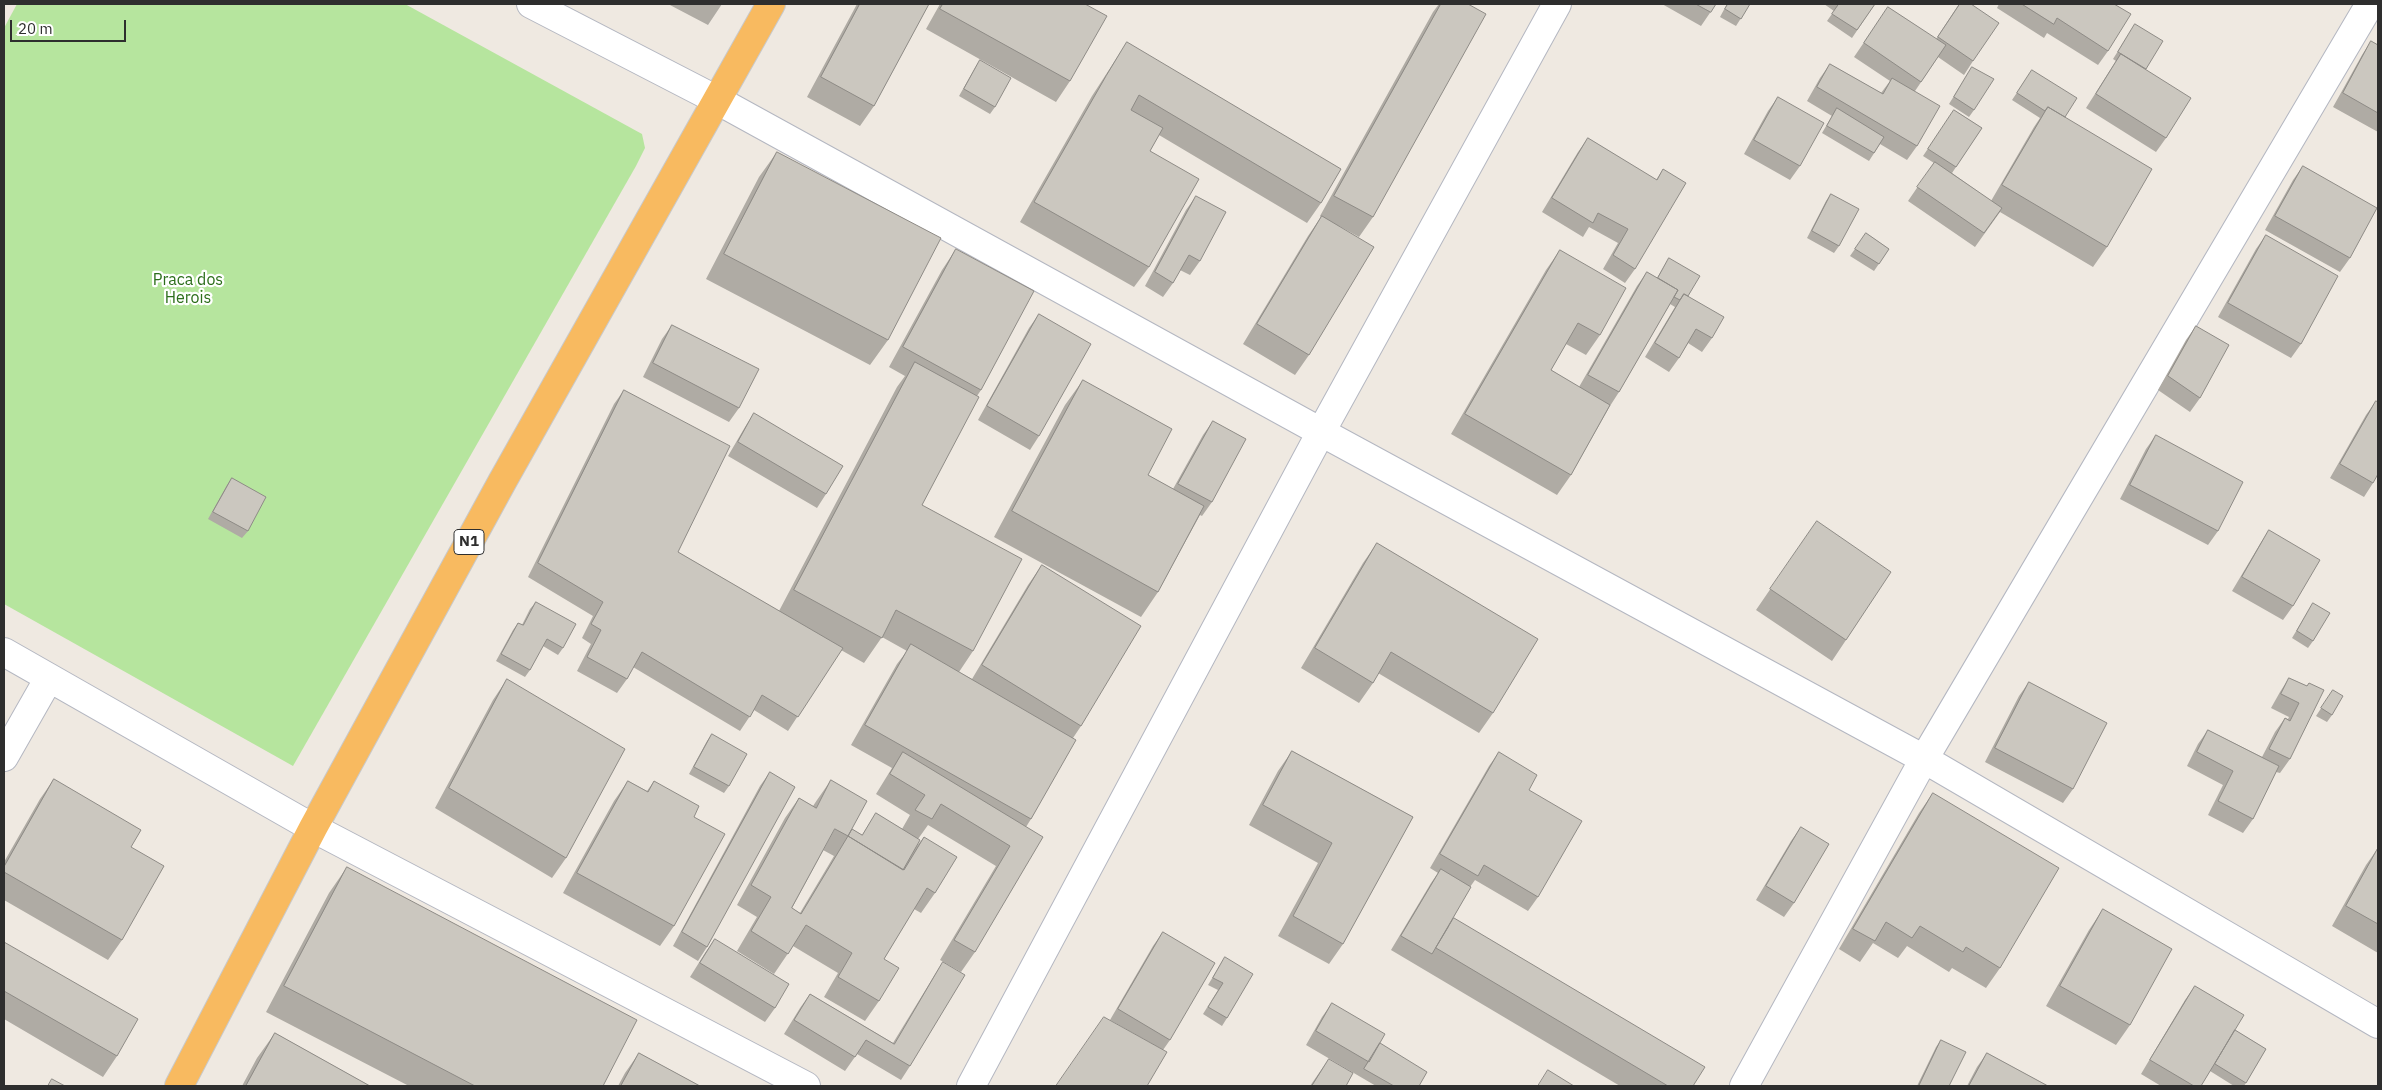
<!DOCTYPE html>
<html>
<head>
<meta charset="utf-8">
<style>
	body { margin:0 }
	#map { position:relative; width:2382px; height:1090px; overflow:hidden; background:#efe9e1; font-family:"IBM Plex Sans",sans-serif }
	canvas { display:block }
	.frame { position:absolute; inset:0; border:5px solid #2e2e2e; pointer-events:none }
	.scale { position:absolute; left:10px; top:20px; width:116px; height:22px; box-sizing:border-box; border:2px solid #2e2e2e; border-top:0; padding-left:6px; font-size:15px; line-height:18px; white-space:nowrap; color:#2e2e2e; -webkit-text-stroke:4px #fff; paint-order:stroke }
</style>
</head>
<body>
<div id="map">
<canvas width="2382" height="1090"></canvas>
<div class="frame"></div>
<div class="scale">20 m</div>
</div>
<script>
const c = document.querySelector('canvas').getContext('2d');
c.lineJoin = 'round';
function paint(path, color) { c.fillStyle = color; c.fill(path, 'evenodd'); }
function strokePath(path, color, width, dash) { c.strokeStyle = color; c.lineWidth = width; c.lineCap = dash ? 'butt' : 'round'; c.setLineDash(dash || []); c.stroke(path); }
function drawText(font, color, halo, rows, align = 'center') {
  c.font = font + ' "IBM Plex Sans",sans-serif'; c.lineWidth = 4.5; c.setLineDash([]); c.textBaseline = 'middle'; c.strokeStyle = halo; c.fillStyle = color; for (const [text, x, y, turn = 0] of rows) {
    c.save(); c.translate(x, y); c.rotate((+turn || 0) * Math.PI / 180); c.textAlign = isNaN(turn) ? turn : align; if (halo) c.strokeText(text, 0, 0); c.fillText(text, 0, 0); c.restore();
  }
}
const green = new Path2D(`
	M17,4H405L642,134L645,148L636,166L293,766L4,604V28Z`);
const minor = new Path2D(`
	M531,4L717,100L1321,432L1924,759L2378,1024
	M4,652L313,828L806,1086
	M4,757L49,678
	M971,1086L1321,432L1557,4
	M1744,1086L1924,759L2370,4`);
const trunk = new Path2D(`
	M179,1086L313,828L502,482L771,4`);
const wall = new Path2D(`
	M668,4H722L708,25Z
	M857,4H929L874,106L860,126L807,97Z
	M940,4H1085L1070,81L1056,102L926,29Z
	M1439,4H1468L1373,217L1359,237L1339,226L1309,355L1295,375L1243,344L1308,236L1321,217L1320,216L1433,12Z
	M1662,4H1716L1701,26Z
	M1727,4H1750L1736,26L1720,17Z
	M1824,4H1875L1852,38L1827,21L1834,11Z
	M1959,4L1973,61L1964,75L1938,57L1915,91L1917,146L1907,160L1880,144L1869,161L1822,133L1832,116L1807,101L1820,78L1830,64L1881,93L1890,81L1854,57L1888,7L1936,39Z
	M1999,4H2114L2108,51L2098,65L2047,33L2044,38L1997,8Z
	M2135,24L2146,69L2166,138L2156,152L2086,108L2116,61L2113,59Z
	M2371,41L2378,45V132L2333,107L2362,55Z
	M1127,42L1321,203L1307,223L1159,135L1150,151L1149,267L1134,287L1020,222L1092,96Z
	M980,60L995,107L990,114L959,96L975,68Z
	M1972,67L1974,110L1969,117L1949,104Z
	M2032,70L2065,117L2107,247L2093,267L2000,212L1975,247L1908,201L1934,163L1923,156L1954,110L1982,128L1952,173L1991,201L2034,127L2040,118L2012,100Z
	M1778,97L1800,166L1790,180L1744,154L1768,111Z
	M1588,138L1656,180L1663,169L1635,269L1625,283L1603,269L1618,243L1589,227L1583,237L1542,212L1578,152Z
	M777,152L888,340L870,365L706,279L759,177Z
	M2303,166L2350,258L2340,272L2265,230L2293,180Z
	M1831,194L1839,246L1834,253L1807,238L1826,201Z
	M1196,196L1200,261L1190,275L1180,270L1173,283L1163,297L1145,286L1186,210Z
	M1866,233L1889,249L1874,271L1850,256Z
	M2266,235L2301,344L2291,358L2218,317L2256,249Z
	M956,249L981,390L977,396L922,505L973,651L959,672L972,679L1028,585L1042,565L1081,726L1073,738L1031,819L1026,827L975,952L961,972L940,960L996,866L928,825L918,839L916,847L924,837L935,893L921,913L914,909L884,959L879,1001L865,1021L824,997L838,973L793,946L774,974L737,951L757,917L737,905L785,818L799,798L813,806L817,800L831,780L852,829L862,835L876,813L902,829L910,815L876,794L892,768L851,745L897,664L907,651L882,637L864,663L841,650L788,731L754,710L740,731L633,667L627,679L617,693L577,671L591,644L582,638L593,616L528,577L614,404L624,390L678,552L779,611L897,387L905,376L889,367L942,270ZM823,850L834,856L800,913L792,908Z
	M1560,250L1600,335L1586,355L1566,344L1551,370L1579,387L1637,286L1647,272L1657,278L1669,258L1688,296L1712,338L1702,352L1688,343L1679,358L1669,372L1645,357L1675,307L1670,304L1619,392L1610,406L1571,475L1557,495L1451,434L1546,270Z
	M1039,314V436L1030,450L978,420L1029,328Z
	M672,325L739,408L729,422L643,377L662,339Z
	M2196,326L2200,398L2190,412L2158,390L2186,340Z
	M1083,380L1148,475L1173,489L1203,435L1213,421L1212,502L1202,516L1200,515L1158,592L1141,617L994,537L1065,405Z
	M2376,401L2373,483L2364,497L2330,478L2366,415Z
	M754,413L826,494L817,508L728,456L745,427Z
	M2156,435L2218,531L2208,545L2120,499L2146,449Z
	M232,478L248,531L242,538L208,519L227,485Z
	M1817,521L1846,640L1832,661L1756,610Z
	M2269,530L2293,606L2283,620L2232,591L2260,544Z
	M1377,543L1493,713L1479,733L1378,673L1373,683L1359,703L1301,668L1363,563Z
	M536,602L563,648L558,655L543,646L530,670L525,677L496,661L513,630L518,623L522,625L530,609Z
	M2313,603V641L2308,648L2292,638Z
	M2289,678L2307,686L2309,683L2290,759L2280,773L2276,772L2253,819L2243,833L2208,815L2223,785L2187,766L2198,744L2208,730L2262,757L2275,732L2285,718L2288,719L2289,717L2271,708L2280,692Z
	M507,679L566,858L552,878L435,808L493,700Z
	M2029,682L2073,789L2063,803L1985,762L2019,696Z
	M2333,690L2332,715L2327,722L2316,716Z
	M712,734L729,786L724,793L689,774L707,741Z
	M1292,751L1413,817L1343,944L1329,964L1278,936L1318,863L1249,825L1278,771Z
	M1499,752L1529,790L1538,897L1528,911L1475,880L1470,887L1449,926L1693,1086H1620L1391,950L1431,883L1438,873L1430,868L1489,766Z
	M770,772L707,947L698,961L673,946L760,786Z
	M54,779L131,847L122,940L108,960L4,900V862L40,799Z
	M628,781L647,791L654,781L694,817L674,926L660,946L563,893L614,801Z
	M1933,793L2000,968L1986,988L1952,968L1949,972L1907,946L1898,958L1873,943L1860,962L1839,949L1919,813Z
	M1801,827L1794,903L1784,917L1756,900L1791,841Z
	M2378,848V953L2332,926L2366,865Z
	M347,867L603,1086H409L266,1012L329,893Z
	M2103,909L2130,1025L2116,1045L2046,1006L2089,930Z
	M1163,932L1170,1040L1163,1050L1110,1020L1153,946Z
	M715,939L775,1008L765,1022L690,977L705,953Z
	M4,942L117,1056L103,1077L4,1019Z
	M1225,957L1227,1018L1222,1026L1203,1014L1218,990L1208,985Z
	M943,962L910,1066L901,1080L857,1054L845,1071L784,1034L800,1008L810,994L893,1043L934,976Z
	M2195,986L2235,1030L2266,1049L2244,1086H2234L2210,1071L2201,1086H2161L2141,1074L2185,1000Z
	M1332,1003L1380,1043L1419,1086H1376L1306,1045L1322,1017Z
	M275,1033L370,1086H242L257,1058Z
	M1941,1040L1949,1086H1917L1936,1047Z
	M639,1053L700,1086H618L625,1073Z
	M1987,1053L2048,1086H1967L1977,1067Z
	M1329,1059L1346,1086H1310L1319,1073Z`);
const building = new Path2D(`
	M860,4H929L874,106L821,77Z
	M943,4H1085L1107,16L1070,81L940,9Z
	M1441,4H1468L1486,14L1373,217L1334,196Z
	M1696,4H1716L1711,12Z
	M1728,4H1750L1741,19L1725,9Z
	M1839,4H1875L1857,30L1832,14Z
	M1960,4H1971L1999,23L1973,61L1938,37Z
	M2022,4H2114L2131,14L2108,51L2057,18L2054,24Z
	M1888,7L1946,45L1921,82L1864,43Z
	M2135,24L2163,41L2146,69L2118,52Z
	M2371,41L2378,45V113L2343,93Z
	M1127,42L1341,169L1321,203L1139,95L1131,110L1163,128L1150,151L1199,179L1149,267L1034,202L1106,76Z
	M2121,54L2191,98L2166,138L2096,94Z
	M980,60L1011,78L995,107L964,89Z
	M1830,64L1883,94L1892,78L1940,106L1917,146L1817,87Z
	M1972,67L1994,79L1974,110L1954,97Z
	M2032,70L2077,98L2065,117L2048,107L2045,111L2017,93Z
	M1778,97L1824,123L1800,166L1754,140Z
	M2048,107L2152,169L2107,247L2002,185Z
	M1837,108L1884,137L1874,153L1827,126Z
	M1954,110L1982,128L1956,167L1928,149Z
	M1588,138L1657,180L1663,169L1686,183L1635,269L1613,255L1628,229L1598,213L1593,223L1552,198Z
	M777,152L941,238L888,340L724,254Z
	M1935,162L2002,208L1984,233L1917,187Z
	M2303,166L2377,208L2350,258L2275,216Z
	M1831,194L1859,209L1839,246L1812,231Z
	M1196,196L1226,212L1200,261L1189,255L1173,283L1155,272Z
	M1322,216L1374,247L1309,355L1257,324Z
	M1866,233L1889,249L1879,264L1855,249Z
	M2266,235L2338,276L2301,344L2228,303Z
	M956,249L1034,291L981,390L903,347Z
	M1560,250L1626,288L1600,335L1578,323L1551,370L1610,405L1571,475L1465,414Z
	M1669,258L1700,276L1688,296L1684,294L1680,300L1674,297L1678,290L1658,278Z
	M1647,272L1678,290L1619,392L1588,375Z
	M1684,294L1724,317L1712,338L1696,329L1679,358L1655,343Z
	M1039,314L1091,344L1039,436L987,406Z
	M672,325L759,369L739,408L653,363Z
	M2196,326L2229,345L2200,398L2168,376Z
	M915,362L979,397L922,505L1022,559L973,651L896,610L882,638L794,590Z
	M1083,380L1172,429L1148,475L1204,506L1158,592L1012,511Z
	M624,390L730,446L678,552L843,648L798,717L762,695L750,717L642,652L627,679L587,657L601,630L591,624L603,602L538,563Z
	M2376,401L2378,402V474L2373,483L2340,464Z
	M754,413L843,466L826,494L738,442Z
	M1213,421L1246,439L1212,502L1178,484Z
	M2156,435L2243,482L2218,531L2130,485Z
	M232,478L266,497L248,531L213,512Z
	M1817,521L1891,572L1846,640L1770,589Z
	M2269,530L2320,560L2293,606L2242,577Z
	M1377,543L1538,639L1493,713L1391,652L1373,683L1315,648Z
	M1042,565L1141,626L1081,726L982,665Z
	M536,602L576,624L563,648L547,639L530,670L501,654L518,623L523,625Z
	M2313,603L2330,613L2313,641L2297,631Z
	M911,644L1076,740L1031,819L865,725Z
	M2289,678L2307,686L2309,683L2324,690L2290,759L2269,749L2285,718L2290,721L2299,703L2281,694Z
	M507,679L625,749L566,858L449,788Z
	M2029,682L2107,723L2073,789L1995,748Z
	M2333,690L2343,696L2332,715L2321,708Z
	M2208,730L2279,766L2253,819L2218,801L2233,771L2197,752Z
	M712,734L747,754L729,786L694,767Z
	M1292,751L1413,817L1343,944L1293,916L1332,843L1263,805Z
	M903,752L1043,837L975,952L954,940L1010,846L941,804L932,819L915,810L925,795L890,774Z
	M1499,752L1537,775L1529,790L1582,821L1538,897L1484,865L1478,876L1440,854Z
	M770,772L795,787L707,947L682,932Z
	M54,779L141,830L131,847L164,866L122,940L4,872V867Z
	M831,780L867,801L848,836L904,870L924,837L957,857L935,893L927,888L884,959L899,968L879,1001L838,977L852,953L806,925L788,954L751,931L771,897L751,885L799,798L816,808ZM835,829L848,836L801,914L792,908Z
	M628,781L648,792L654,781L699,806L694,817L725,834L674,926L577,873Z
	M1933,793L2059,868L2000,968L1966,947L1963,952L1920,926L1912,938L1886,922L1875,941L1853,929Z
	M876,813L920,840L903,870L848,836L852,829L862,835Z
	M1801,827L1829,844L1794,903L1766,886Z
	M2378,848V924L2346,906Z
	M347,867L637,1020L603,1086H475L284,986Z
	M1441,869L1471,887L1432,954L1401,936Z
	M2103,909L2172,949L2130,1025L2060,986Z
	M1454,918L1705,1067L1693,1086H1668L1436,948Z
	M1163,932L1215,963L1170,1040L1118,1009Z
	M715,939L789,984L775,1008L700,963Z
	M4,942L138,1019L117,1056L4,991Z
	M1225,957L1253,974L1227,1018L1208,1007L1223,983L1213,978Z
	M943,962L965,975L910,1066L866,1040L855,1057L794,1020L810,994L894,1044Z
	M2195,986L2244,1015L2201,1086H2194L2150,1060Z
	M1332,1003L1385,1034L1369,1062L1316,1031Z
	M1104,1017L1167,1052L1147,1086H1056Z
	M2235,1030L2266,1049L2246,1083L2215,1064Z
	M275,1033L370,1086H246Z
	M1941,1040L1966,1052L1949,1086H1919Z
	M1380,1043L1427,1072L1419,1086H1394L1364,1069Z
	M639,1053L700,1086H621Z
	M1987,1053L2048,1086H1969Z
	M1329,1059L1353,1073L1346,1086H1312Z
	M1548,1070L1574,1086H1538Z
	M52,1079L65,1086H48Z`);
const shields = [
	[469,542,30]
];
const shieldNames = [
	["N1",469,542]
];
const parkNames = [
	["Praca dos",188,280],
	["Herois",188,298]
];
paint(green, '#b6e59e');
strokePath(minor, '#b4b7c1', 30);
strokePath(trunk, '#c9c9c9', 30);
strokePath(minor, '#fff', 28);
strokePath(trunk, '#f8ba60', 28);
paint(wall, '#afaba4');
paint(building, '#cbc7bf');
strokePath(building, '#8e8b86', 1);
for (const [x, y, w] of shields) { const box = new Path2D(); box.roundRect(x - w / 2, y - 12.5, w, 25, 4); c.fillStyle = '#fff'; c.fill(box); strokePath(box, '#2e2e2e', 1); }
drawText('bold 15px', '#2e2e2e', null, shieldNames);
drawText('16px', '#2c6e1b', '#fff', parkNames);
</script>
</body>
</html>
